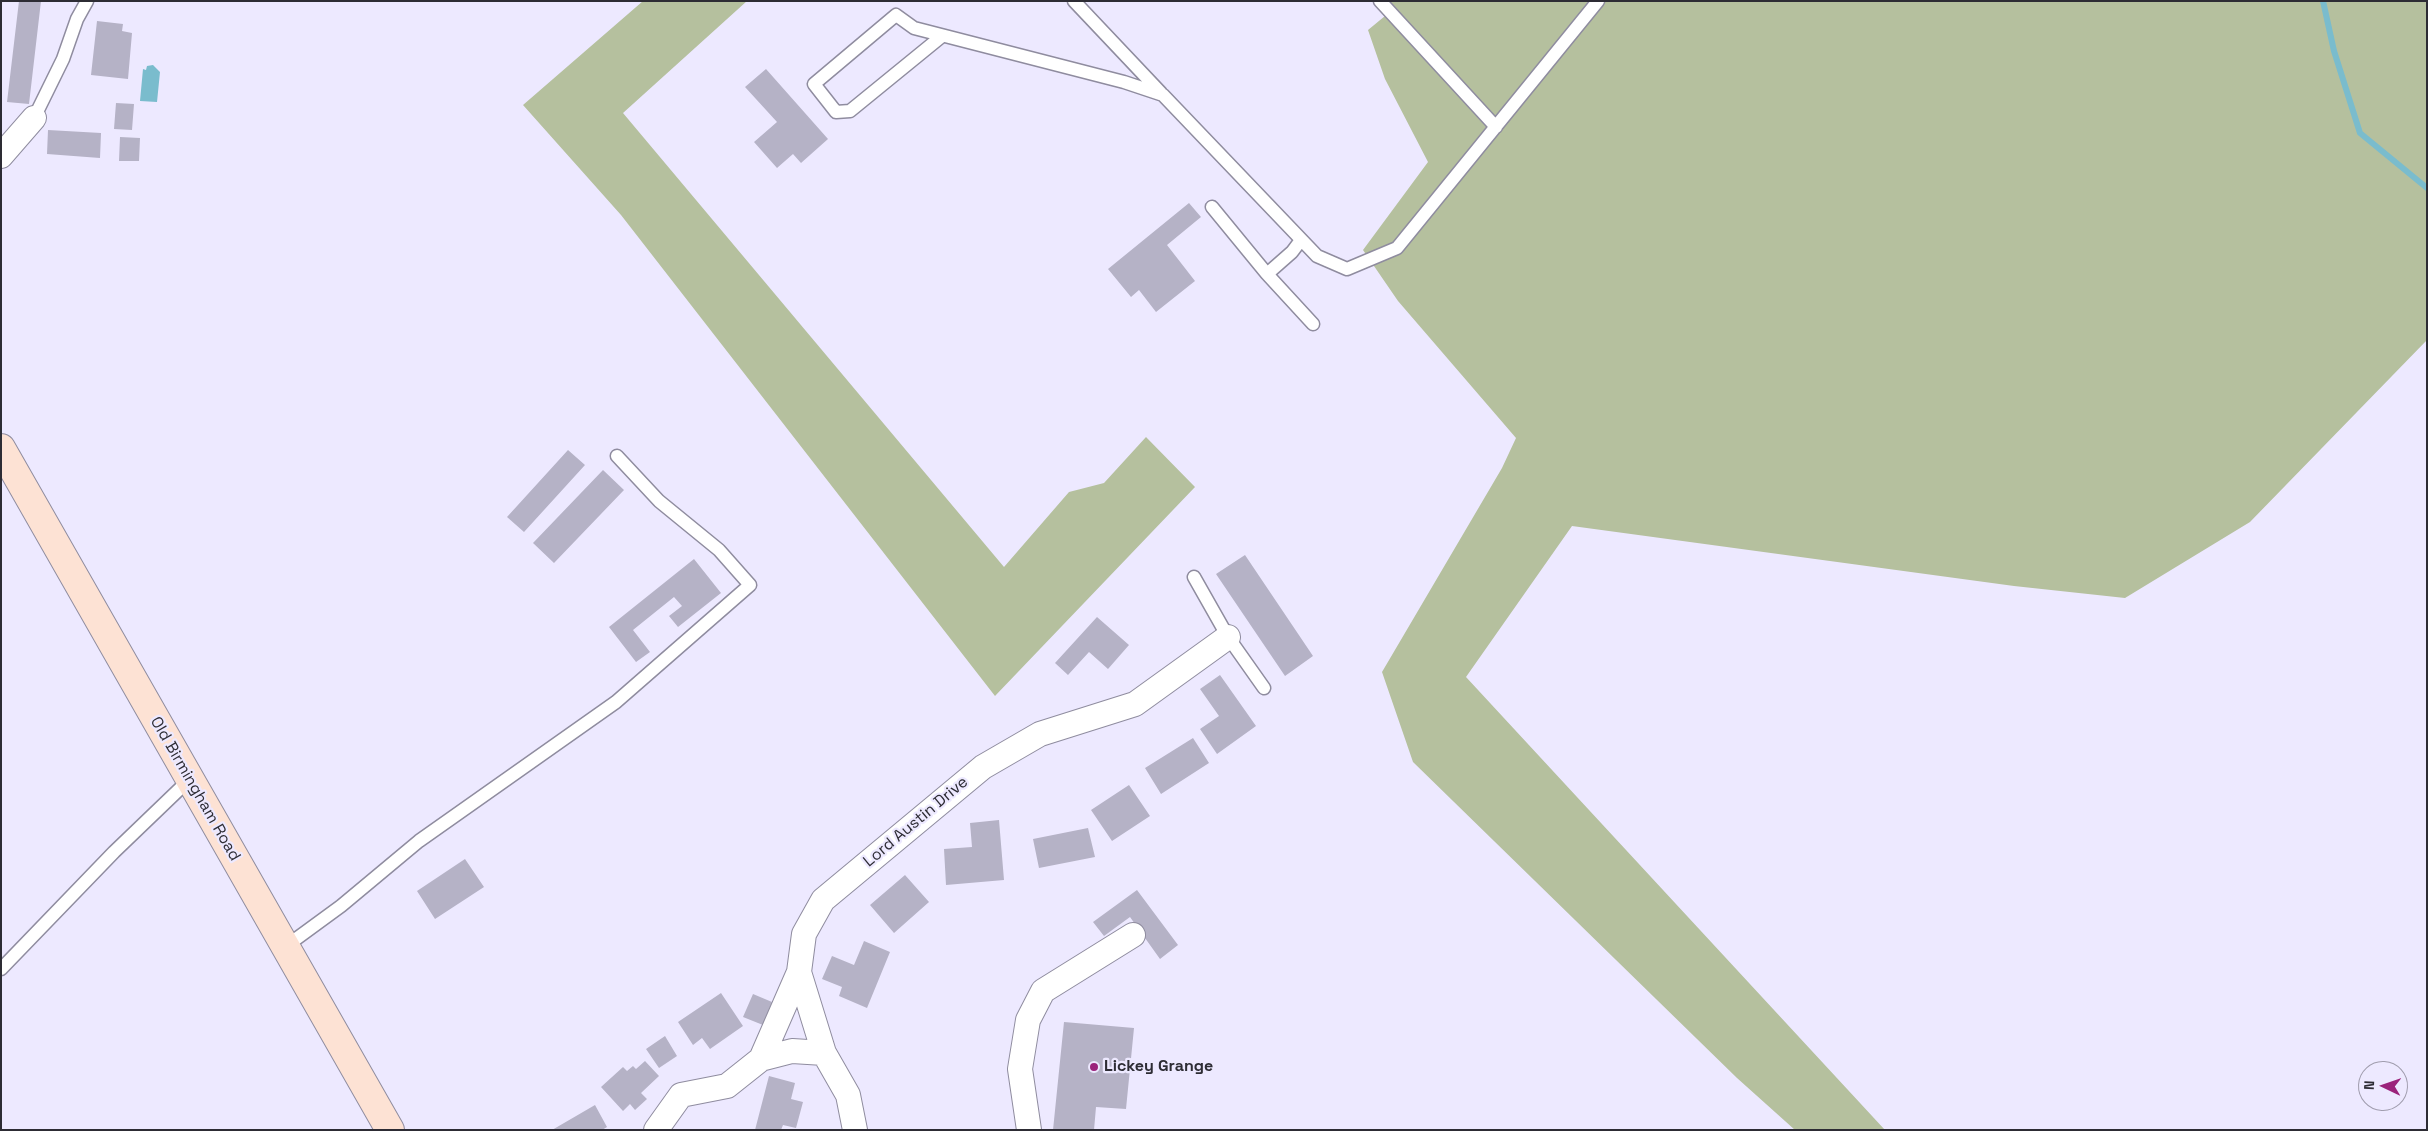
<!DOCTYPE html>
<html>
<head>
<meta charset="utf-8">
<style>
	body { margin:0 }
	#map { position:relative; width:2428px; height:1131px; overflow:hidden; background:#ede9ff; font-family:"Space Grotesk",sans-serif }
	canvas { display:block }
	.frame { position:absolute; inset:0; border:2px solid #2d2c34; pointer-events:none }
	.north { position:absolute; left:2358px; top:1061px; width:50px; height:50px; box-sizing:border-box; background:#ede9ff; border:1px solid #a09dae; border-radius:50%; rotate:273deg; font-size:14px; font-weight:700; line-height:20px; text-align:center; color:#2d2c34 }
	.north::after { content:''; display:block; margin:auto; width:18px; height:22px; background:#9b227b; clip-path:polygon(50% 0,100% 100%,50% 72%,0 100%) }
</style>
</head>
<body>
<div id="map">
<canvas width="2428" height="1131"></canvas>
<div class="frame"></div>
<div class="north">N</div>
</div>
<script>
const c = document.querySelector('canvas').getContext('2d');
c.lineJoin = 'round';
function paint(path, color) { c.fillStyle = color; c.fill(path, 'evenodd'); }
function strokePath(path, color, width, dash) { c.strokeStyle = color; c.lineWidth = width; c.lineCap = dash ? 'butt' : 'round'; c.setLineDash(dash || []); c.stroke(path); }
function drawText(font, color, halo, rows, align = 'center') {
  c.font = font + ' "Space Grotesk",sans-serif'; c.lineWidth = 4.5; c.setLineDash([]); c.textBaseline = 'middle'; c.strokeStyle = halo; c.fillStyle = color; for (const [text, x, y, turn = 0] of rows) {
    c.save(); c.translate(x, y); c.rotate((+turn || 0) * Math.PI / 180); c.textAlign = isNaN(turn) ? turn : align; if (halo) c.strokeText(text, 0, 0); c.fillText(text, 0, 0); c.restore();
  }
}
const green = new Path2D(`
	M643,1H747L623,113L1004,567L1069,492L1104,483L1146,437L1195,487L995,696L621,215L523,105Z
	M1372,1H2427V340L2250,522L2125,598L2014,586L1572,526L1466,677L1885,1130H1795L1737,1078L1413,762L1382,672L1502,468L1516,438L1398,301L1363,250L1428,162L1385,79L1368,30L1385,16Z`);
const water = new Path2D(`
	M153,65L160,72L157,102L140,101L143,69L146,70L147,66Z`);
const stream = new Path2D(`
	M2323,1L2334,51L2360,133L2427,188`);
const building = new Path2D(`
	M19,1H41L29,104L7,102Z
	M97,21L123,24L122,31L132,33L128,79L91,75Z
	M766,69L828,139L801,163L793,154L777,168L754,142L777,122L745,87Z
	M116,103L134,104L132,130L114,129Z
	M48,130L101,133L100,158L47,154Z
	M120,137L140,138L139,161H119Z
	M1189,203L1201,217L1167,245L1195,281L1156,312L1139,290L1131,297L1108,269Z
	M568,450L585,465L524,532L507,517Z
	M603,470L624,490L554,563L533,543Z
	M1245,555L1313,656L1285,676L1216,574Z
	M694,559L721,593L678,627L669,616L682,606L674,597L633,630L650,652L636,662L609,627Z
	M1097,617L1129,645L1108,669L1089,652L1068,675L1055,663Z
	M1220,675L1256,726L1217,754L1200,729L1219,716L1200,689Z
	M1193,738L1209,763L1161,794L1145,768Z
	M1129,785L1150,816L1112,841L1091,810Z
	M999,820L1004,880L946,885L944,849L972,847L970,823Z
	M1088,828L1095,857L1039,868L1033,839Z
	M465,859L484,887L435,919L417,891Z
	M905,875L929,902L894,933L870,905Z
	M1137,890L1178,945L1160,959L1130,917L1104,936L1093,922Z
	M864,941L890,952L867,1008L839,996L842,987L822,979L832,956L854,965Z
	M721,993L743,1026L710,1049L702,1038L693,1045L678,1022Z
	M753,994L772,1002L763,1025L743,1017Z
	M1064,1022L1134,1028L1126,1109L1096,1107L1094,1130H1053Z
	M665,1036L677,1056L659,1068L646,1049Z
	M645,1061L659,1076L641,1093L647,1099L635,1110L630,1104L623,1111L601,1087L623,1067L627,1071L633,1066L636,1069Z
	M769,1076L795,1083L791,1099L803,1102L796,1128L783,1125L781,1130H755Z
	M595,1105L607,1127L602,1130H552Z`);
const service = new Path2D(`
	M1074,1L1161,93
	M1380,1L1496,127
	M942,36L850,111L836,112L814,84L896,15L914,28L1124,82L1163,95L1317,256L1347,269L1397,248L1598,1
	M34,118L63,59L77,19L87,1
	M1212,207L1267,274L1292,252L1301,240
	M1267,274L1313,324
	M1194,577L1228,637L1264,688
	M285,947L341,906L419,841L616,702L750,585L719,550L659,501L617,456
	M1,969L114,852L190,779`);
const minor = new Path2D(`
	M1,156L34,118
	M761,1059L799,972
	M656,1130L681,1095L727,1086L761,1059L792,1051L824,1053
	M855,1130L848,1095L824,1053L799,972L804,934L823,900L983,767L1040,734L1135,704L1228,637
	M1029,1130L1020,1069L1028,1020L1043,991L1133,935`);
const secondary = new Path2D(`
	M1,448L390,1130`);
const markers = [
	[1094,1067,5,"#9b227b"]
];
const streetNames = [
	["Old Birmingham Road",195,789,60],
	["Lord Austin Drive",916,822,-40]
];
const poiNames = [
	["Lickey Grange",1104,1067]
];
paint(green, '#b5c09e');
paint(water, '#7abccd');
strokePath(stream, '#7abccd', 6);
paint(building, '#b5b2c6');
strokePath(service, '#8f8c9f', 15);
strokePath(minor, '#8f8c9f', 26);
strokePath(secondary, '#8f8c9f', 30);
strokePath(service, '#fff', 12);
strokePath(minor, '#fff', 24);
strokePath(secondary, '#fde2d4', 28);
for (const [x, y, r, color] of markers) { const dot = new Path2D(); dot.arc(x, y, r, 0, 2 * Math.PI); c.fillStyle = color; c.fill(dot); strokePath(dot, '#ede9ff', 2); }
drawText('16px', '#2d2c34', '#ede9ff', streetNames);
drawText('bold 16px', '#2d2c34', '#ede9ff', poiNames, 'left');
</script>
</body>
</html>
